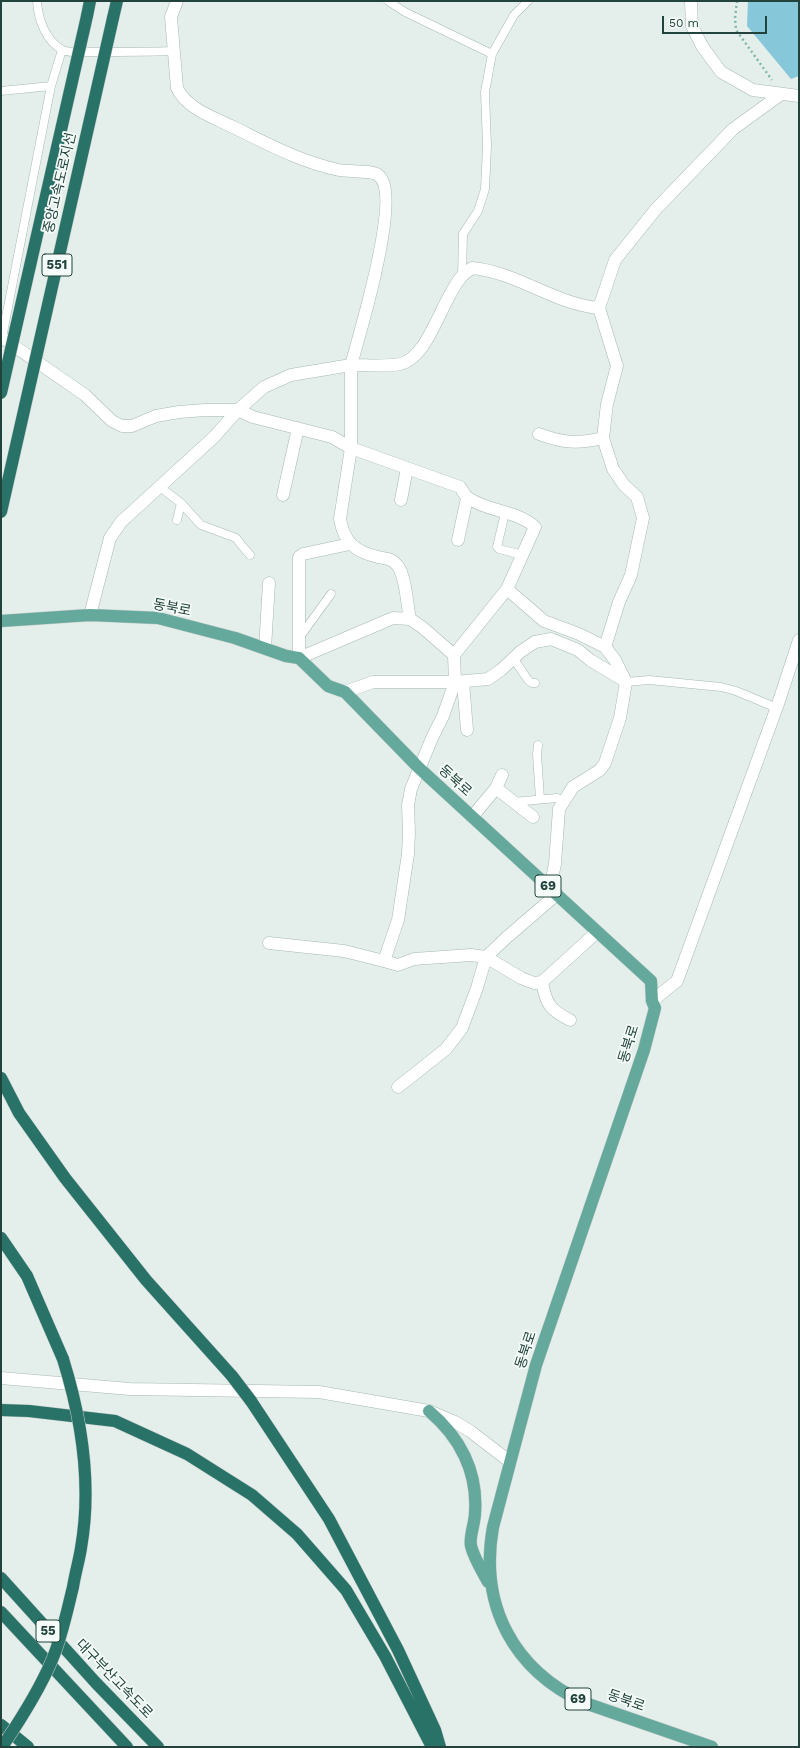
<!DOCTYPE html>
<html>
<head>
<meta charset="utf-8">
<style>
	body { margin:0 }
	#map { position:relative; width:800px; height:1748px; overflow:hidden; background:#e4efeb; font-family:"Work Sans",sans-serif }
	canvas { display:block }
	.frame { position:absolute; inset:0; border:2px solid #21433c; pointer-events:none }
	.scale { position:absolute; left:662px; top:16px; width:105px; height:18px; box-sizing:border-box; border:2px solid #21433c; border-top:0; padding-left:5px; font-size:12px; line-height:14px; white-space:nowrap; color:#21433c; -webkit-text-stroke:3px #f5fbf8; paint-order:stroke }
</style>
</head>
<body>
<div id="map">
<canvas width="800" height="1748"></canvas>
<div class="frame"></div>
<div class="scale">50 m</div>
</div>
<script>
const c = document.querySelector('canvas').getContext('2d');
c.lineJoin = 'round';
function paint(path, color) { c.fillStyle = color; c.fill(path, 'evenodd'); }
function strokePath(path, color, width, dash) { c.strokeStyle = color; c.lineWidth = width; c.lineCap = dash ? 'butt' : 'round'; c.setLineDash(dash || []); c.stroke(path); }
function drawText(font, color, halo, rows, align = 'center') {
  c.font = font + ' "Work Sans","Noto Sans KR",sans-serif'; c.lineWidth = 3.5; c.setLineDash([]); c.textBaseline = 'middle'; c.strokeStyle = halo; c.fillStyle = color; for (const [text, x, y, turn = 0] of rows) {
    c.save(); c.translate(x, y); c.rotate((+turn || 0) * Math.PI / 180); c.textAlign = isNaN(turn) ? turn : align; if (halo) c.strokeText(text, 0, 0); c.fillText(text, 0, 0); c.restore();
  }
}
const water = new Path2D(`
	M748,1H799V76L791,79L747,26Z`);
const path = new Path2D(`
	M737,1L735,18L736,30L772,80`);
const service = new Path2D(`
	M37,1C38,19 46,42 63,50C71,54 83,52 91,52C119,52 146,52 174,51
	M388,1L405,12L492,54
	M1,91L51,86
	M462,275L463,234L478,211L485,189L487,146L485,92L492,54L514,15L528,1
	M2,338L51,86L62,50
	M160,487L181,503L201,525L236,538L243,547L250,555
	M505,513L497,547L499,549L523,555
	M177,520L181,503
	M299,638L331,594
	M513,658L528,680L532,683H535
	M626,682L649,680L721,687L736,691L777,708
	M538,745L537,754L540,799
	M513,802L557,798L564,801`);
const minor = new Path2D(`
	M691,1L692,26L702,46L721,72L753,90L799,96
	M1,337L85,395L112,421L122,426H132L156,416L179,412L205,410H238L253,417L332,437L351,448L460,487C463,491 465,497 470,499C490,512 518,511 535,527L507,589L544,621L579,634L605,647
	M539,434C563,443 578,444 603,438
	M283,495L298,428
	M401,500L407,468
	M458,540L467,498
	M350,544L303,554L299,557V658L393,618L410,619L422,627L454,655
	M507,589L454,655L455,682L443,716L432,738L411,789L408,805L409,833L408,854L398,920L384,961L398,965L414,959L471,955L486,957L521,978L534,983L542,982L597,932
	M90,615L110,538L121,522L214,437L238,410L264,387L291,375L351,365C359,336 403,192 378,175C372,170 348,172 339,170C301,162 268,144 233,127C213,117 187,109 177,88L171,17L177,1
	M410,619C407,606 406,575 397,565C392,558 386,559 378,557C356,552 344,543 340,519L351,448V365C367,365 385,367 400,364C429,358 442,298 462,276C465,273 468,271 472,268C517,272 554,304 599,308
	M265,648L269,583
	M463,682L467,730
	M345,692L373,682H455L488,679L501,670L520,652L535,642L551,639L578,650L590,660L625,681
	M496,788L533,817
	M472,817L496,788L502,775
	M550,888L555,864L559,809L573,787L600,770L605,763L620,718L626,682L615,660L605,647L619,602L631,575L643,518L637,497L624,485L613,469L603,438L607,404L617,366L599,308L615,260L656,209L733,129L780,95
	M269,943L344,951L384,961
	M542,982C546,1004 550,1010 570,1020
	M652,1001L677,981L778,704L799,640
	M398,1087L446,1049L462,1028L477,988L486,957L506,938L557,894
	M1,1378L130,1389L319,1392L429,1411L455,1422L470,1431L509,1461`);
const primary = new Path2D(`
	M1,621L90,615L158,618L235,638L286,656L299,658L328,686L345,692L419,768L651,981L652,1001L655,1008L644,1050L536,1365L493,1527C479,1605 513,1670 585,1703L712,1747
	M429,1411C460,1437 478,1472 475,1513C475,1523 469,1537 471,1546C474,1558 482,1571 488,1582`);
const motorway = new Path2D(`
	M87,16L90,1
	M113,18L117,1
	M1,1078L19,1113L65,1178L146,1280L232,1376
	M1,1238L27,1276L63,1359
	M251,1401L329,1519L398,1650L435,1730L440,1747
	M1,1410L29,1411L115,1421L187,1454L252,1495L297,1534L346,1590L385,1656L432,1747
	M1,1578L96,1683L158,1747
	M1,1612L127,1747
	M1,1725L28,1747`);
const motorwayBridge = new Path2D(`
	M1,393L87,16
	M1,512L113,18
	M232,1376L251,1401
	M2,1747C21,1719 39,1691 52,1660C62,1637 67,1611 73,1587C75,1574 79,1561 81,1548C92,1485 82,1420 63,1359`);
const shields = [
	[57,265,30],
	[548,886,26],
	[48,1631,24],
	[578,1699,26]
];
const shieldNames = [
	["551",57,265],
	["69",548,886],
	["55",48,1631],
	["69",578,1699]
];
const streetNames = [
	["중앙고속도로지선",60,183,-77],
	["동북로",172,608,11],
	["동북로",455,781,42],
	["동북로",629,1044,-73],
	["동북로",526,1350,-72],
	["대구부산고속도로",114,1679,46],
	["동북로",626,1701,19]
];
paint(water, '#86c7d9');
strokePath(service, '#a6b8b3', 9);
strokePath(minor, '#a6b8b3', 13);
strokePath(primary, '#c1cac8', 13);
strokePath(motorway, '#c1cac8', 13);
strokePath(path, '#81b6a9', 2.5, [2, 3]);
strokePath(service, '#fff', 8);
strokePath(minor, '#fff', 12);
strokePath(primary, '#64a99c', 12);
strokePath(motorway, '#297268', 12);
strokePath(motorwayBridge, '#c1cac8', 13, []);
strokePath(motorwayBridge, '#297268', 12);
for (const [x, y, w] of shields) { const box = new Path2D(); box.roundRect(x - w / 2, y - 11, w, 22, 3); c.fillStyle = '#f5fbf8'; c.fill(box); strokePath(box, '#21433c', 1); }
drawText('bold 13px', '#21433c', null, shieldNames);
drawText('14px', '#21433c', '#f5fbf8', streetNames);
</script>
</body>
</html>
